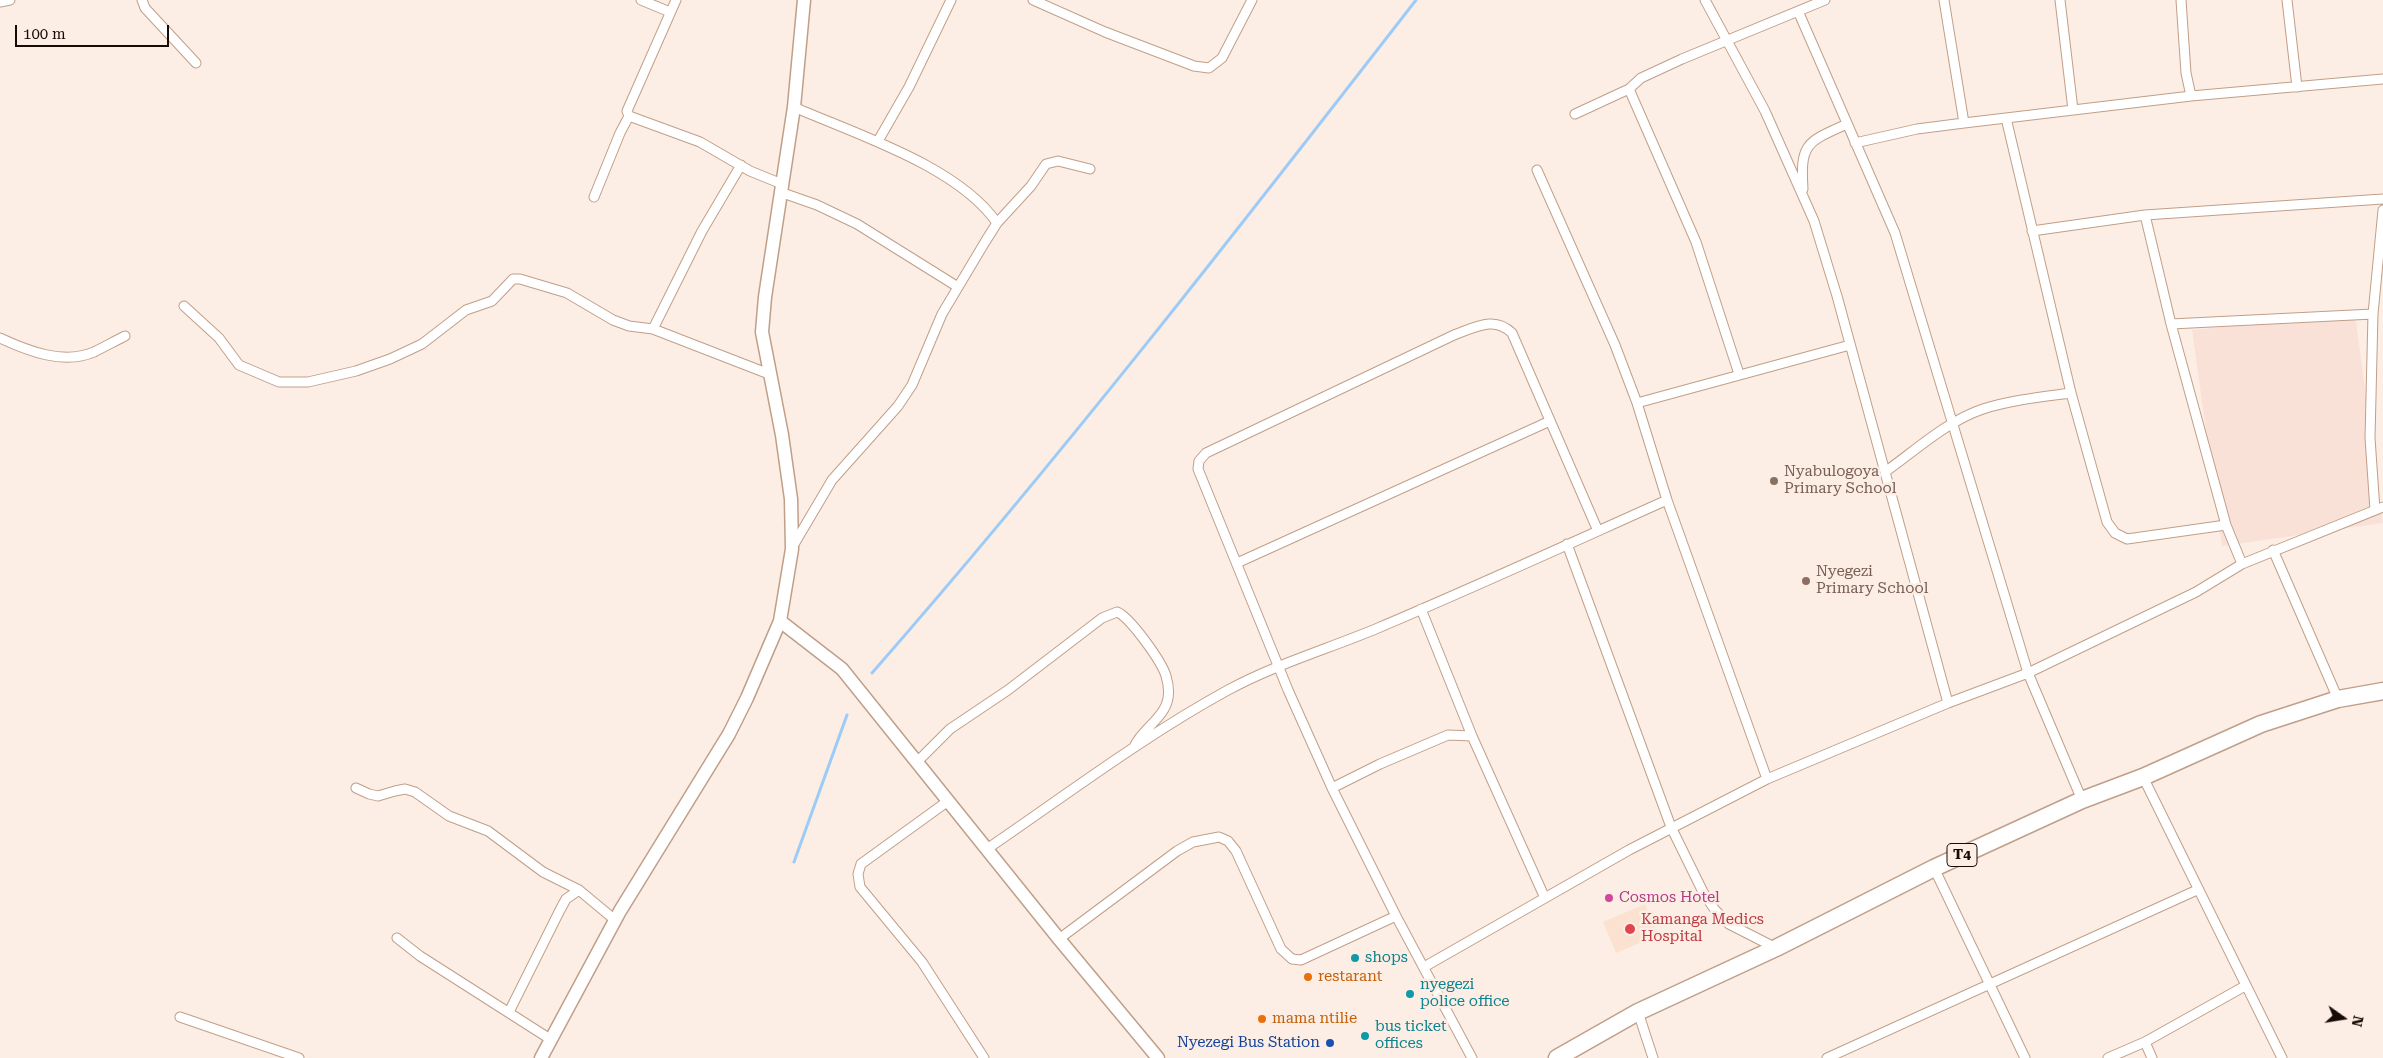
<!DOCTYPE html>
<html>
<head>
<meta charset="utf-8">
<style>
	body { margin:0 }
	#map { position:relative; width:2383px; height:1058px; overflow:hidden; background:#fceee4; font-family:"Roboto Serif",serif }
	canvas { display:block }
	.north { position:absolute; left:2318px; top:993px; width:50px; height:50px; -webkit-text-stroke:4px #fceee4; paint-order:stroke; rotate:103deg; font-size:14px; font-weight:700; line-height:20px; text-align:center; color:#170b05 }
	.north::after { content:''; display:block; margin:auto; width:18px; height:22px; background:#170b05; clip-path:polygon(50% 0,100% 100%,50% 72%,0 100%) }
	.scale { position:absolute; left:15px; top:25px; width:154px; height:22px; box-sizing:border-box; border:2px solid #170b05; border-top:0; padding-left:6px; font-size:15px; line-height:18px; white-space:nowrap; color:#170b05; -webkit-text-stroke:4px #fceee4; paint-order:stroke }
</style>
</head>
<body>
<div id="map">
<canvas width="2383" height="1058"></canvas>
<div class="north">N</div>
<div class="scale">100 m</div>
</div>
<script>
const c = document.querySelector('canvas').getContext('2d');
c.lineJoin = 'round';
function paint(path, color) { c.fillStyle = color; c.fill(path, 'evenodd'); }
function strokePath(path, color, width, dash) { c.strokeStyle = color; c.lineWidth = width; c.lineCap = dash ? 'butt' : 'round'; c.setLineDash(dash || []); c.stroke(path); }
function drawText(font, color, halo, rows, align = 'center') {
  c.font = font + ' "Roboto Serif",serif'; c.lineWidth = 5; c.setLineDash([]); c.textBaseline = 'middle'; c.strokeStyle = halo; c.fillStyle = color; for (const [text, x, y, turn = 0] of rows) {
    c.save(); c.translate(x, y); c.rotate((+turn || 0) * Math.PI / 180); c.textAlign = isNaN(turn) ? turn : align; if (halo) c.strokeText(text, 0, 0); c.fillText(text, 0, 0); c.restore();
  }
}
const built = new Path2D(`
	M1645,904L1658,935L1616,953L1603,922Z`);
const education = new Path2D(`
	M2355,314L2383,523L2222,546L2192,330Z`);
const stream = new Path2D(`
	M872,673C1062,456 1239,228 1416,0
	M794,862L847,715`);
const street = new Path2D(`
	M142,0L145,8L196,63
	M641,0L670,12
	M676,0L627,111L629,116L700,142L750,171L782,184
	M1033,0L1105,32L1194,66L1209,68L1222,58L1252,0
	M1705,0L1765,111L1814,221L1837,296L1948,703
	M1944,0L1964,123
	M2060,0L2073,110
	M2181,0L2186,73L2191,96
	M2287,0L2297,87
	M0,2L10,0
	M1798,11L1895,233L2028,673L2082,800
	M1629,89L1696,242L1739,374
	M794,107C855,134 958,166 997,223
	M1575,114L1629,89L1641,78L1682,59L1825,0
	M2006,118L2071,393L2107,522L2115,533L2127,539L2226,525
	M878,141L909,87L951,0
	M1855,143L1917,129L1964,123L2191,96L2383,79
	M1537,170L1615,345L1637,403L1667,500L1767,779
	M1803,189C1800,143 1807,142 1847,124
	M780,192L817,205L857,224L958,287
	M594,197L620,133L629,116
	M2145,215L2171,324L2226,525L2242,564
	M2032,231L2145,215L2383,199
	M184,306L219,338L239,365L279,382H308L356,371L390,359L422,344L466,310L492,301L513,279H520L567,293L613,320L629,326L653,329L769,374
	M2171,324L2373,314
	M653,329L702,231L741,165
	M0,338C28,351 63,365 94,352C104,347 115,341 125,336
	M1637,403L1850,345
	M1885,472C1916,450 1947,421 1983,409C2011,400 2041,397 2071,393
	M2375,510L2370,438L2373,314L2383,210
	M1567,544L1671,827L1703,892L1715,910L1729,924L1776,948
	M793,546L832,480L898,406L912,385L942,314L985,242L997,223L1031,186L1046,164L1058,161L1090,169
	M2273,550L2338,699
	M1237,563L1550,421
	M1421,609L1472,736L1544,896
	M917,762L950,729L1008,690L1102,618L1117,612C1130,617 1162,662 1166,676C1169,686 1170,699 1164,709C1156,723 1142,731 1135,745
	M2143,777L2282,1058
	M356,788L369,794L378,796L395,791L405,789L415,792L449,816L488,831L543,872L579,890L615,920
	M1332,788L1380,764L1448,735L1472,736
	M948,801L861,864L858,874L860,887L922,962L984,1058
	M987,849C1066,795 1144,736 1228,690C1276,664 1328,649 1378,628C1475,587 1571,543 1667,500
	M1934,868L2025,1058
	M397,938L420,956L550,1039
	M1059,939L1177,851L1193,842L1219,837L1228,841L1236,851L1281,949L1292,959L1301,960L1396,916
	M1424,967L1629,850L1767,779L1948,703L2028,673L2196,592L2242,564L2383,507
	M509,1012L560,910L566,899L579,890
	M1638,1012L1653,1058
	M180,1017L299,1058
	M2145,1042L2152,1058
	M1472,1058L1396,916L1332,788L1288,690L1198,469L1199,461L1206,453L1454,335C1474,328 1494,315 1512,333L1598,531
	M1827,1058L2197,890
	M2108,1058L2145,1042L2245,986`);
const secondary = new Path2D(`
	M780,621L842,669L1059,939L1158,1058
	M541,1058L620,911L729,734L747,698L780,621L792,549L791,499L782,435L762,332L765,297L794,107L804,0`);
const highway = new Path2D(`
	M1557,1058L1638,1012L1776,948L1934,868L2082,800L2143,777L2261,724L2338,699L2383,691`);
const markers = [
	[1774,481,5,"#8d6e63"],
	[1806,581,5,"#8d6e63"],
	[1609,898,5,"#d1479c"],
	[1630,929,6,"#e0444e"],
	[1355,958,5,"#0f9aa8"],
	[1308,977,5,"#e8710a"],
	[1410,994,5,"#0f9aa8"],
	[1262,1019,5,"#e8710a"],
	[1365,1036,5,"#0f9aa8"],
	[1330,1043,5,"#1a4fb4"]
];
const shields = [
	[1962,855,30]
];
const shieldNames = [
	["T4",1962,855]
];
const educationNames = [
	["Nyabulogoya",1784,472],
	["Primary School",1784,489],
	["Nyegezi",1816,572],
	["Primary School",1816,589]
];
const hotelNames = [
	["Cosmos Hotel",1619,898]
];
const healthNames = [
	["Kamanga Medics",1641,920],
	["Hospital",1641,937]
];
const cultureNames = [
	["shops",1365,958],
	["nyegezi",1420,985],
	["police office",1420,1002],
	["bus ticket",1375,1027],
	["offices",1375,1044]
];
const foodNames = [
	["restarant",1318,977],
	["mama ntilie",1272,1019]
];
const transitNames = [
	["Nyezegi Bus Station",1320,1043]
];
paint(built, '#fae1d0');
paint(education, '#fae1d8');
strokePath(stream, '#9dcbf7', 3);
strokePath(street, '#c09f89', 11);
strokePath(secondary, '#c09f89', 15);
strokePath(highway, '#c09f89', 19);
strokePath(street, '#fff', 9);
strokePath(secondary, '#fff', 12);
strokePath(highway, '#fff', 16);
for (const [x, y, r, color] of markers) { const dot = new Path2D(); dot.arc(x, y, r, 0, 2 * Math.PI); c.fillStyle = color; c.fill(dot); strokePath(dot, '#fceee4', 2); }
for (const [x, y, w] of shields) { const box = new Path2D(); box.roundRect(x - w / 2, y - 11.5, w, 23, 4); c.fillStyle = '#fceee4'; c.fill(box); strokePath(box, '#170b05', 1); }
drawText('bold 14px', '#170b05', null, shieldNames);
drawText('15px', '#785e54', '#fceee4', educationNames, 'left');
drawText('15px', '#b23c85', '#fceee4', hotelNames, 'left');
drawText('15px', '#be3a42', '#fceee4', healthNames, 'left');
drawText('15px', '#0d838f', '#fceee4', cultureNames, 'left');
drawText('15px', '#c56008', '#fceee4', foodNames, 'left');
drawText('15px', '#164399', '#fceee4', transitNames, 'right');
</script>
</body>
</html>
